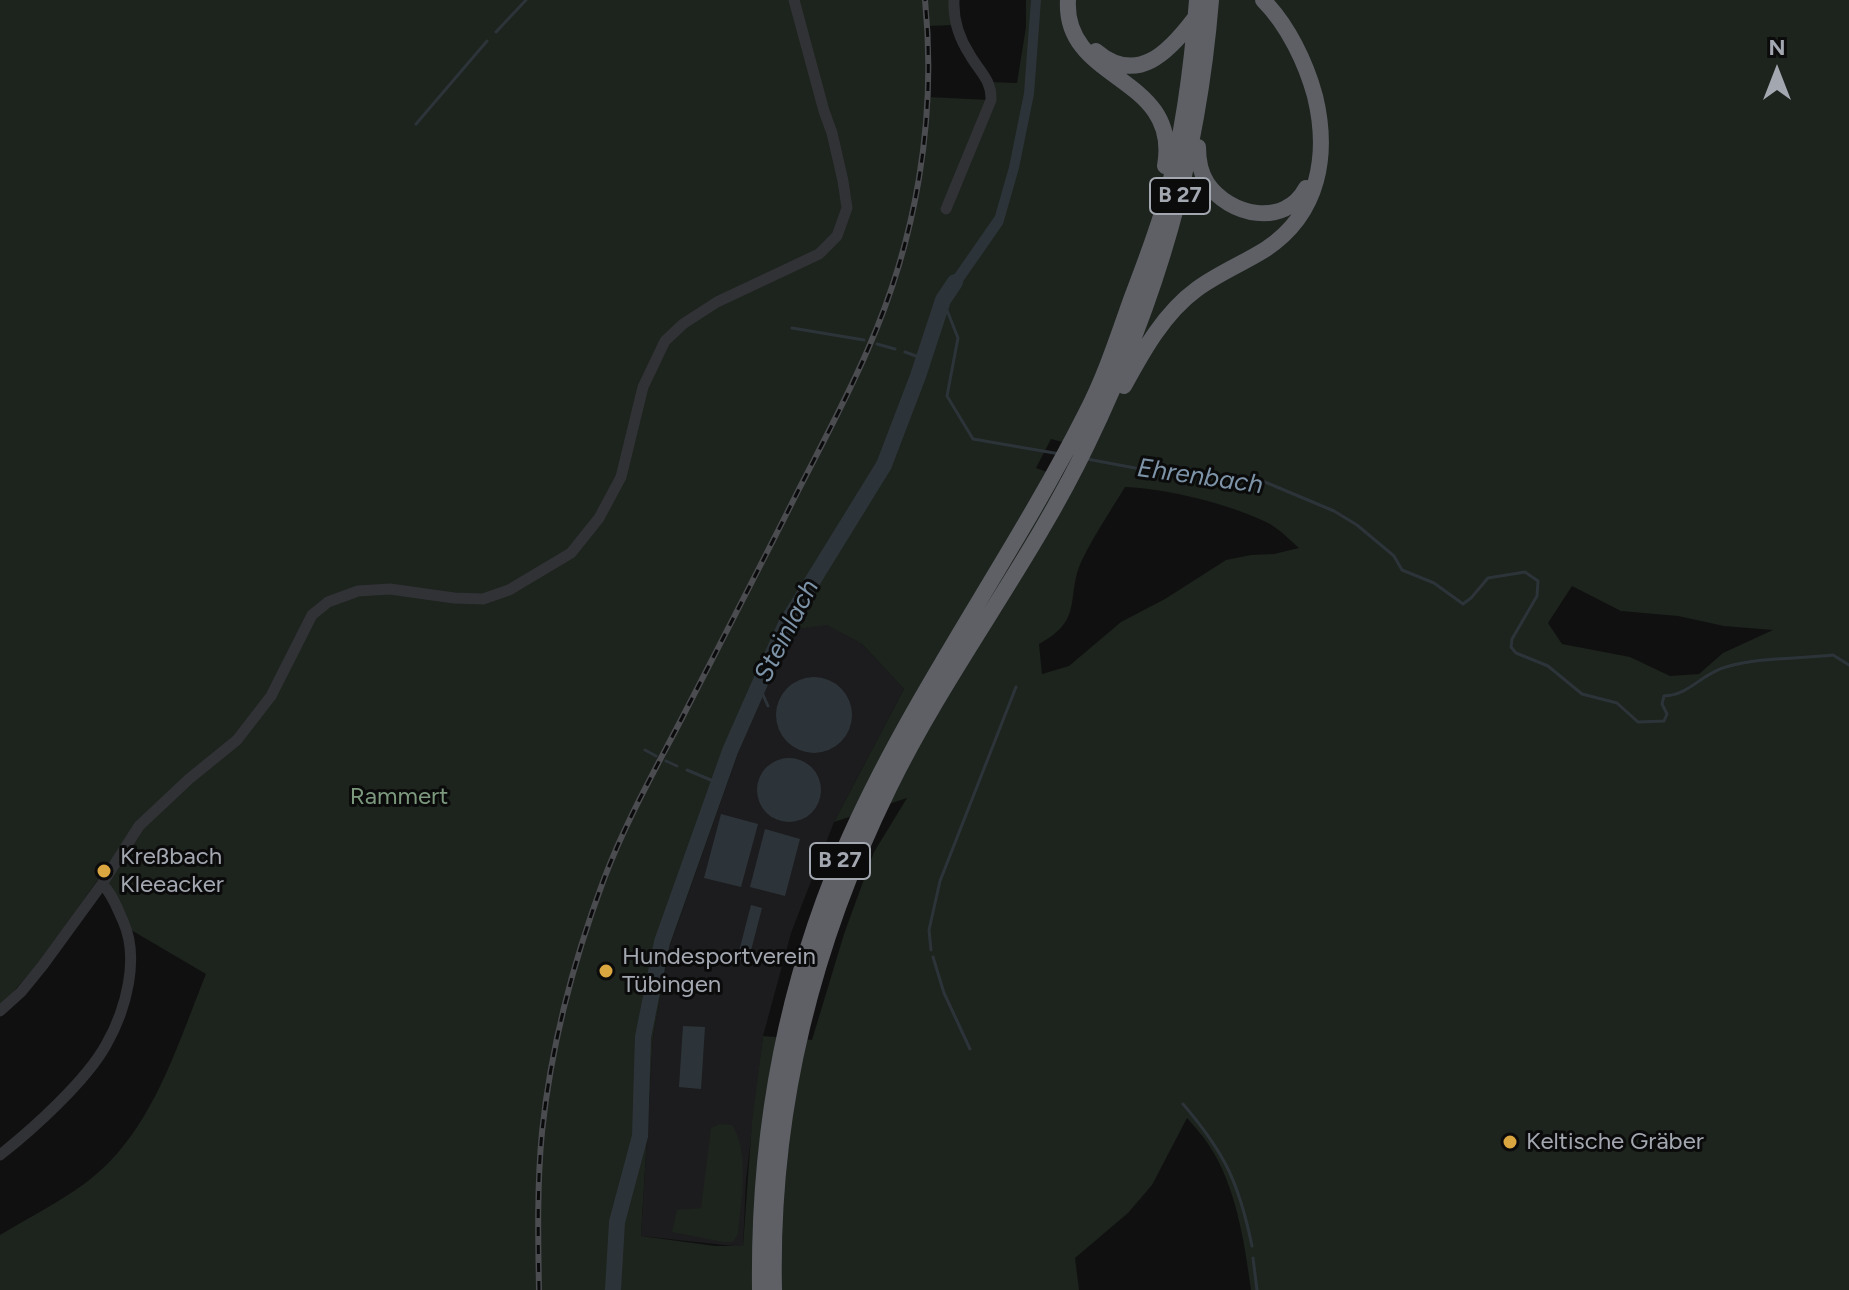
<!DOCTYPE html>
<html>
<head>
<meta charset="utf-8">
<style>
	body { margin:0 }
	#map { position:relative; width:1849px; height:1290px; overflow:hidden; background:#101011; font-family:Figtree,sans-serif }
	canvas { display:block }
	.north { position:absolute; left:1737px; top:32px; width:80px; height:80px; -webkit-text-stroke:6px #0b0b0c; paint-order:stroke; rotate:0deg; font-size:22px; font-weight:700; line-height:32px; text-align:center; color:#a3a7b0 }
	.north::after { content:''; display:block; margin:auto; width:28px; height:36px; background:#a3a7b0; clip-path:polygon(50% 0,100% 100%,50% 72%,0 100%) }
</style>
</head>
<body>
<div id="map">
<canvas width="1849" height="1290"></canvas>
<div class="north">N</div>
</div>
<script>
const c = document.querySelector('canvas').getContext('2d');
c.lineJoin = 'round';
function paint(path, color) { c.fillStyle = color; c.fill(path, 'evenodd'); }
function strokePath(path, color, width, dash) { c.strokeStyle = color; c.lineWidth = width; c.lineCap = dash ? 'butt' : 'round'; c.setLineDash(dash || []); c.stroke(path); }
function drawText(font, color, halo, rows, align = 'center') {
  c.font = font + ' Figtree,sans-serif'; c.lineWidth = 6; c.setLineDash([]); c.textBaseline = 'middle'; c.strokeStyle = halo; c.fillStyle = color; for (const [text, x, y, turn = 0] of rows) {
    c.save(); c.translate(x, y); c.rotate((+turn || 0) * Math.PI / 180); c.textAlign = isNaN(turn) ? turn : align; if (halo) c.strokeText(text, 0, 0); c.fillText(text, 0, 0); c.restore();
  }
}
const built = new Path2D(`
	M827,624L862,644L904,689L834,822L791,933L763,1036L746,1180L743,1247L641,1236L653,1037L669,948L740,747L778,662L798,629Z`);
const green = new Path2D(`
	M0,0H954L956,25L927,26L928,97L990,100L989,82L1017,83L1026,27V0H1849V1290H1251C1245,1245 1236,1186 1210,1147C1204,1137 1195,1127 1187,1118L1152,1185L1128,1213L1075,1258L1079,1290H0V1235C28,1218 58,1203 84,1184C151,1136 176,1048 206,974L126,927L106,887L123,844L42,959L0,1007ZM1051,439L1090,449L1069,480L1036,468ZM1125,487C1169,489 1230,504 1270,524C1280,530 1290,540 1299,548L1274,554L1251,555L1226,560L1165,599L1121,622L1069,666L1042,674L1039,644C1086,619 1064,596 1083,558C1095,534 1111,510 1125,487ZM1572,586L1621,611L1678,616L1724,626L1773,630L1723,653L1699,674L1670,676L1630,657L1562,644L1548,623ZM827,625L862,644L904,689L834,822L907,798L874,852L844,934L812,1040L763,1036L752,1122L743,1246H715L641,1236L653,1037L669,948L740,747L778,662L798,629Z
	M720,1124L732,1125C750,1151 741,1203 738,1234L733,1242H723L672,1232L677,1210L701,1208L711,1128Z`);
const water = new Path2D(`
	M1031,0H1041L1034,94L1019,168L1003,224L948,303L940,295L995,216L1009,167L1024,93Z
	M776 715a38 38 0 1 1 76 0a38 38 0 1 1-76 0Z
	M757 790a32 32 0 1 1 64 0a32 32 0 1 1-64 0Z
	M721,814L758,824L741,887L704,878Z
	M765,829L800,839L785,896L750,887Z
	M751,905L762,908L748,962L737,959Z
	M683,1026L705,1027L701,1089L679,1087Z`);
const stream = new Path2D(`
	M496,32L526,0
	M416,124L487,41
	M943,300L958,338L947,396L973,439L1060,454
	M792,328L864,340
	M877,344L895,349
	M905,352L924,359
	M1087,459L1135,468L1265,482L1334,511L1357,525L1394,556L1402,570L1434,583L1463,604L1471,598L1488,578L1525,572L1538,581L1537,596L1512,639L1511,647L1516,653L1548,666L1582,694L1617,703L1638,722L1664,721L1667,714L1662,704L1664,696C1690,695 1702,673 1726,667C1761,657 1797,659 1833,655L1849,665
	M759,686L768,706
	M645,750L656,756
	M666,761L677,766
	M687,770L718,783
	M931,950L929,930L940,881L1016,687
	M933,957L944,993L970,1049
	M1183,1104C1225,1153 1239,1183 1252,1246
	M1253,1258L1257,1290`);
const river = new Path2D(`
	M613,1290L617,1222L640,1136L643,1037L662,942L730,751L786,624L884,465L918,376L943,300L955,282`);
const minor = new Path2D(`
	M946,209L991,100C992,80 979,71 970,55C959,38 953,20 954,0
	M0,1011L21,992L43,965L102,884L139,826L189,779L237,740L271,696L312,615L328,602L358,591L390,589L454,598L483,599L509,590L571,553L599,518L621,477L643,387L665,341L683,324L717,302L819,254L837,236L847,208L843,181L832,133L824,111L794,0
	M0,1155C33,1129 86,1081 106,1045C126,1010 140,958 123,921C117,908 112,893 102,884`);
const highway = new Path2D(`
	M1068,0C1063,83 1181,74 1165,166
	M1096,51C1137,86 1169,52 1194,19
	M1198,147C1198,160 1200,172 1207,183C1229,216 1285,228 1306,188
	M1124,386C1143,351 1164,313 1197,289C1219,273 1244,263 1266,249C1320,213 1329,154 1315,96C1306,63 1288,25 1263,0
	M760,1290C758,1138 784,990 844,850C910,697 1011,562 1086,413C1105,377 1118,336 1132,297C1144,265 1157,232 1166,199C1183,134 1192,67 1197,0
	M774,1290C770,1114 812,945 889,788C947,669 1030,564 1087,445C1157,300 1198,161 1211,0`);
const rail = new Path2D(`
	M539,1290C538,1237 537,1184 542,1132C551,1046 574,959 604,879C625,823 655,770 682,718C721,642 760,567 798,491C822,444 847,398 868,349C916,240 937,119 925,0`);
const markers = [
	[104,871,8,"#d9a63f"],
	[606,971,8,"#d9a63f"],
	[1510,1142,8,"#d9a63f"]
];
const shields = [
	[1180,196,60],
	[840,861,60]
];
const shieldNames = [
	["B 27",1180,196],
	["B 27",840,861]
];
const parkNames = [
	["Rammert",399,797]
];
const poiNames = [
	["Kreßbach",120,857],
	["Kleeacker",120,885],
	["Hundesportverein",622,957],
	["Tübingen",622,985],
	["Keltische Gräber",1526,1142]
];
const waterNames = [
	["Ehrenbach",1200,477,8],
	["Steinlach",787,631,-63]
];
paint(built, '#1c1c1e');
paint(green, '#1d231d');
paint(water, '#2d3439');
strokePath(stream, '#2d3439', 3);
strokePath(river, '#2d3439', 16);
strokePath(minor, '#313235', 11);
strokePath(highway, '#5e6066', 16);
strokePath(rail, '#4a4c50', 6);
strokePath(rail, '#0b0b0c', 3, [9]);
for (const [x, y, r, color] of markers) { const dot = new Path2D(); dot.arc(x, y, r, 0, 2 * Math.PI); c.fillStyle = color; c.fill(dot); strokePath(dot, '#0b0b0c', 3); }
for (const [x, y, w] of shields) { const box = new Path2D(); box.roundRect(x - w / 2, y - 18, w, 36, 6); c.fillStyle = '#0b0b0c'; c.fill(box); strokePath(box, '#a3a7b0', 2); }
drawText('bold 22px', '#a3a7b0', null, shieldNames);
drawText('24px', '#7c997e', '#0b0b0c', parkNames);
drawText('24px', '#a3a7b0', '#0b0b0c', poiNames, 'left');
drawText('italic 26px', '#7d93a7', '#0b0b0c', waterNames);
</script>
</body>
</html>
